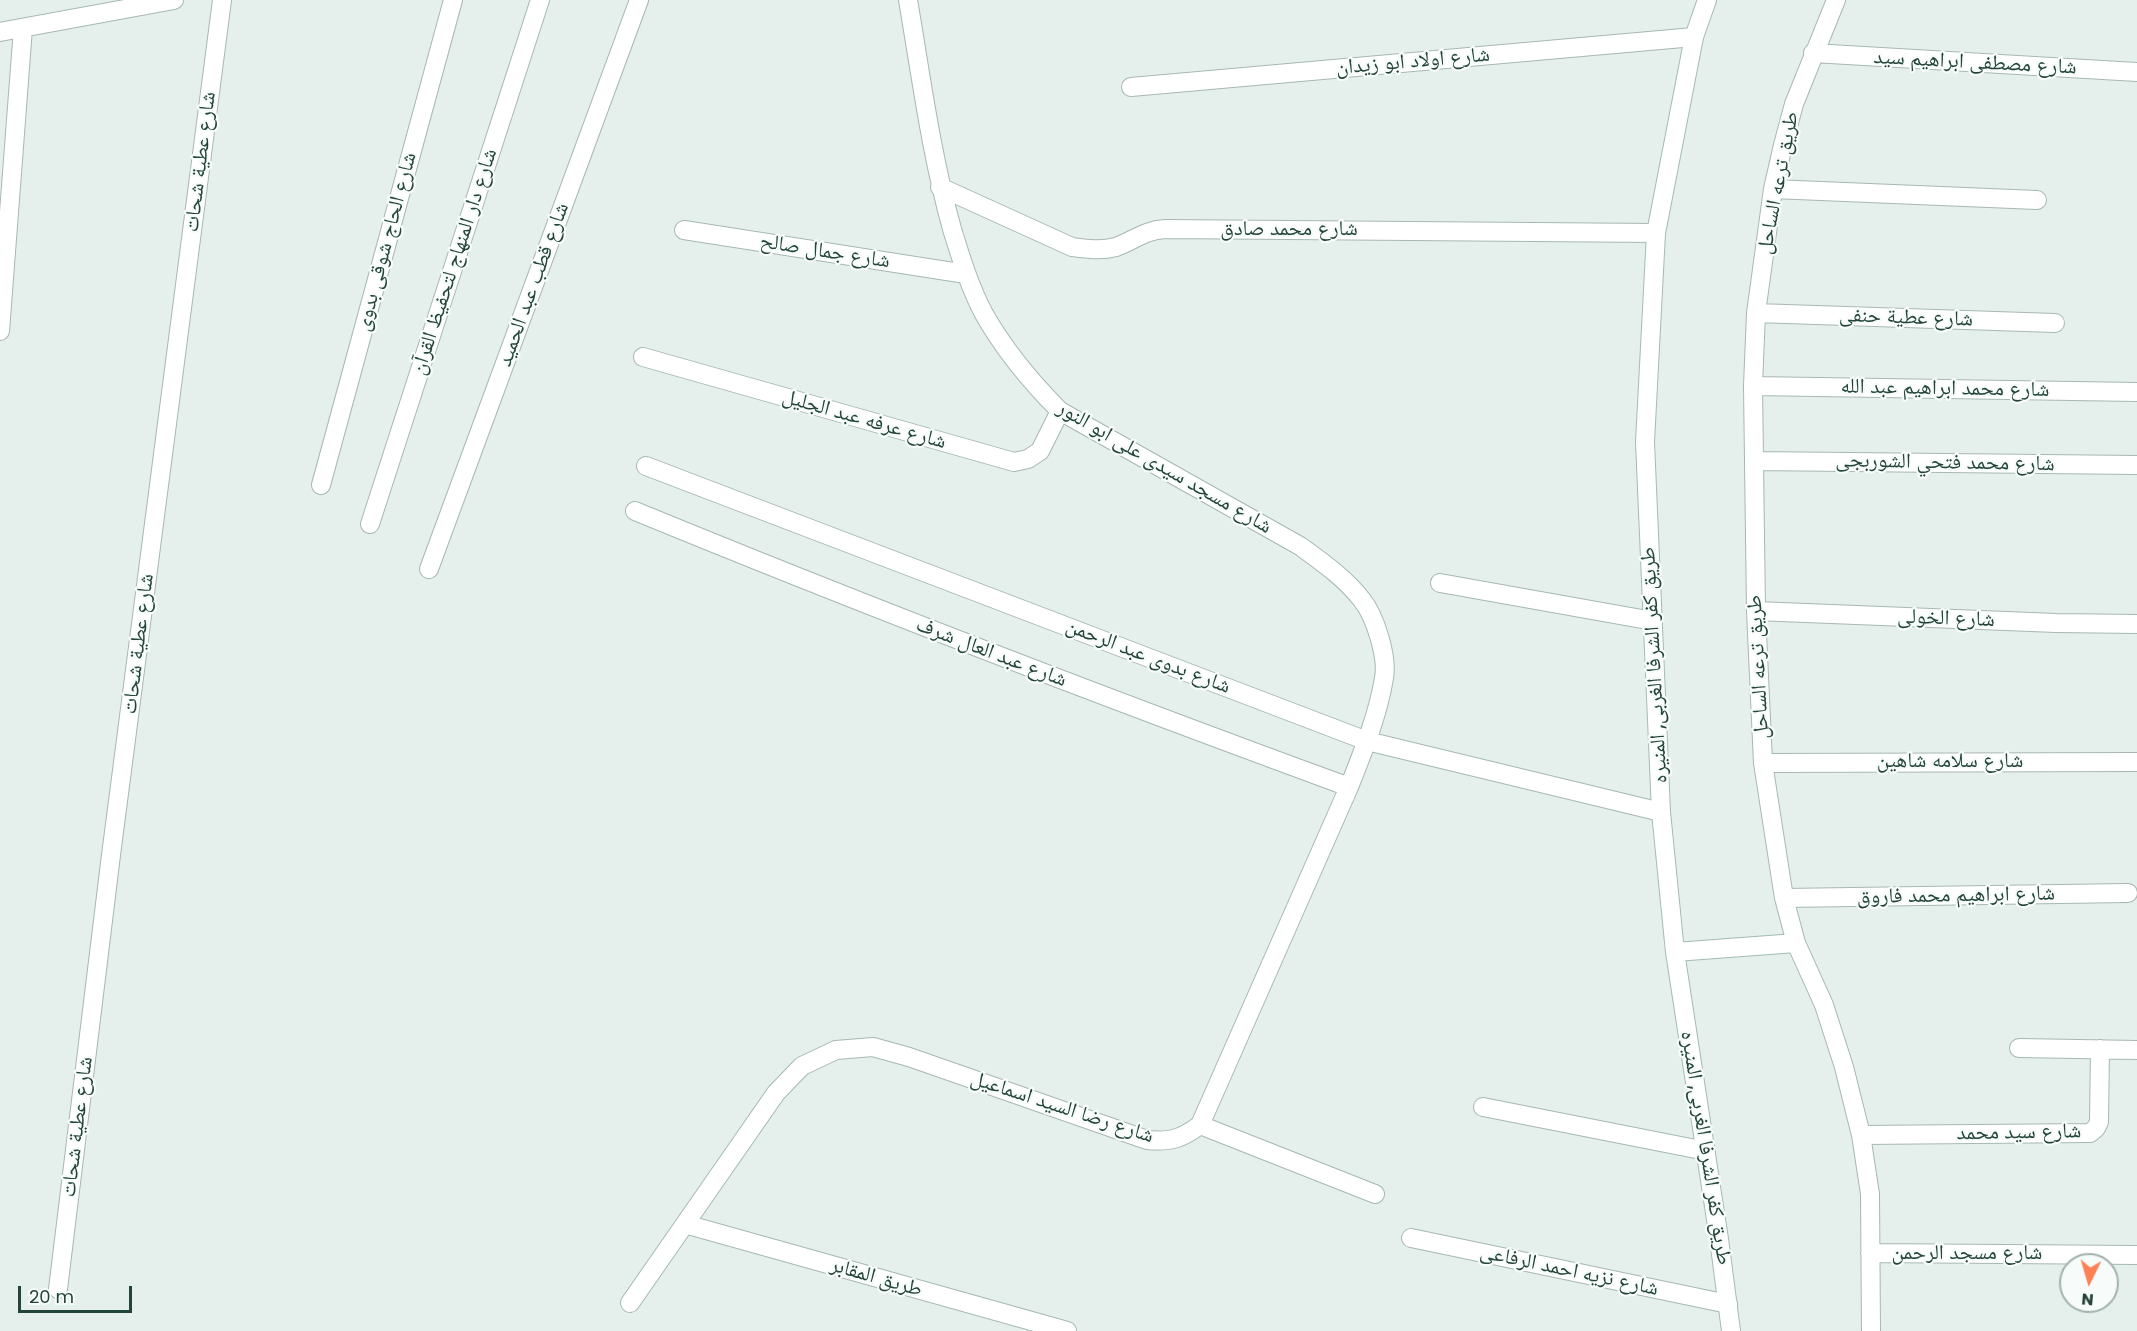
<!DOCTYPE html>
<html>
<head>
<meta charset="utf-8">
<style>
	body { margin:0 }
	#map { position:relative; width:2137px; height:1331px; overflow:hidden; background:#e5efeb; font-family:Poppins,sans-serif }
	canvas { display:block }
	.north { position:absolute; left:2059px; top:1253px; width:60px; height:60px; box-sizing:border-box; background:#f7fbf9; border:2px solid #a2b2ad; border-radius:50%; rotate:185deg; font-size:16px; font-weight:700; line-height:24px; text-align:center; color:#22443b }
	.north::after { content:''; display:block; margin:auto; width:21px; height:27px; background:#fe8155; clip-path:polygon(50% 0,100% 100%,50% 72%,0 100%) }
	.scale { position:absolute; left:18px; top:1286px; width:114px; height:27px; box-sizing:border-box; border:3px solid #22443b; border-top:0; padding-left:8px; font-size:18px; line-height:21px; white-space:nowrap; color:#22443b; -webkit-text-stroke:4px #f7fbf9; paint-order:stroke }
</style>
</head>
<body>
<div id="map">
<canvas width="2137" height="1331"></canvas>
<div class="north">N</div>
<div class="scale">20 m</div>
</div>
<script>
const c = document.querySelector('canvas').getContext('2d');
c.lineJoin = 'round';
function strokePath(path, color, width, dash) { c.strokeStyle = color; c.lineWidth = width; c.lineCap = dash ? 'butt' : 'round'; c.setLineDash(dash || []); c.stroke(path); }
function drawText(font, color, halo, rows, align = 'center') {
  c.font = font + ' Poppins,"Noto Naskh Arabic",sans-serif'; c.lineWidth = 4.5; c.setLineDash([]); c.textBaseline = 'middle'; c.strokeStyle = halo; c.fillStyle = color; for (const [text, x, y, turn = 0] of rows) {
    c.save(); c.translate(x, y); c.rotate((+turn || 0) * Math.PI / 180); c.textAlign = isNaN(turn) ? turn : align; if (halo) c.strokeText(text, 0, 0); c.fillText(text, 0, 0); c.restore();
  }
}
const street = new Path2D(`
	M1836,0L1794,104L1783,145L1773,189L1756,313L1753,386L1756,611L1763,763L1784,898L1796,943L1824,1005L1844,1067L1861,1135L1870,1194L1871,1331
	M0,32L174,0
	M1813,53L2137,72
	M1131,87L1694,37
	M940,187L1072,247C1087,249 1101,251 1116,247C1133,241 1145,230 1165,229L1656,233
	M1773,189L2037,200
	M684,230L966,274
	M1756,313L2055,323
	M0,331L23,28
	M643,357L1014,462L1028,459L1040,451L1060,411
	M1753,386L2137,392
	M1754,461L2137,465
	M646,466L1367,741L1661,812
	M321,485L453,0
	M635,511C871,608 1109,699 1349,787
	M370,524L540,0
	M429,569L639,0
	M1440,583L1653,621
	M1756,611L2056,623L2137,624
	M1763,763L2137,762
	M1784,898L2128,893
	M2019,1048L2137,1050
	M1483,1107L1706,1151
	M1200,1125L1375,1194
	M1861,1135L2090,1133L2096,1128L2099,1122L2100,1049
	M685,1224L1067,1331
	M1411,1238L1728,1304
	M1870,1253L2137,1255
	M58,1289L111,855L222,0
	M630,1303L776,1093L802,1066L836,1050L873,1047L909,1057L1147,1140C1171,1142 1181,1139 1200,1125L1349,787C1363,752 1378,715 1384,678C1388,657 1375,616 1362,600C1345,578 1322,562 1300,546L1060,411C1030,381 1005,351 984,314C970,288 961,258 952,229C931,154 921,76 908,0`);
const secondary = new Path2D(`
	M1707,0L1694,37L1656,233L1645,442L1661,812L1675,952L1719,1239L1731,1331
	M1675,952L1796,943`);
const streetNames = [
	["شارع اولاد ابو زيدان",1413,62,-5],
	["شارع مصطفى ابراهيم سيد",1975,63,3],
	["شارع عطية شحات",201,162,-83],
	["طريق ترعه الساحل",1779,183,-79],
	["شارع محمد صادق",1289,230],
	["شارع الحاج شوقى بدوى",387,242,-75],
	["شارع جمال صالح",825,252,9],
	["شارع دار المنهاج لتحفيظ القرآن",455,262,-72],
	["شارع قطب عبد الحميد",534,285,-70],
	["شارع عطية حنفى",1906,318,2],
	["شارع محمد ابراهيم عبد الله",1945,389,1],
	["شارع عرفه عبد الجليل",864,420,16],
	["شارع محمد فتحي الشوربجى",1945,463,1],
	["شارع مسجد سيدى على ابو النور",1164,468,30],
	["شارع الخولى",1946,619,2],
	["شارع عطية شحات",139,644,-83],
	["شارع عبد العال شرف",991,653,21],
	["شارع بدوى عبد الرحمن",1148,657,21],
	["طريق كفر الشرفا الغربى, المنيره",1655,665,-93],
	["طريق ترعه الساحل",1759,667,-93],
	["شارع سلامه شاهين",1950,762],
	["شارع ابراهيم محمد فاروق",1956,896,-1],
	["شارع رضا السيد اسماعيل",1062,1108,18],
	["شارع عطية شحات",78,1127,-83],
	["شارع سيد محمد",2019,1133,-1],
	["طريق كفر الشرفا الغربى, المنيره",1705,1148,81],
	["شارع مسجد الرحمن",1967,1254],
	["شارع نزيه احمد الرفاعى",1569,1271,12],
	["طريق المقابر",876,1278,16]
];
strokePath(street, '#a7b8b3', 20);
strokePath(secondary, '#a2bcb4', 20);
strokePath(street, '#fff', 18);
strokePath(secondary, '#fff', 18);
drawText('21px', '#22443b', '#f7fbf9', streetNames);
</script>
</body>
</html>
